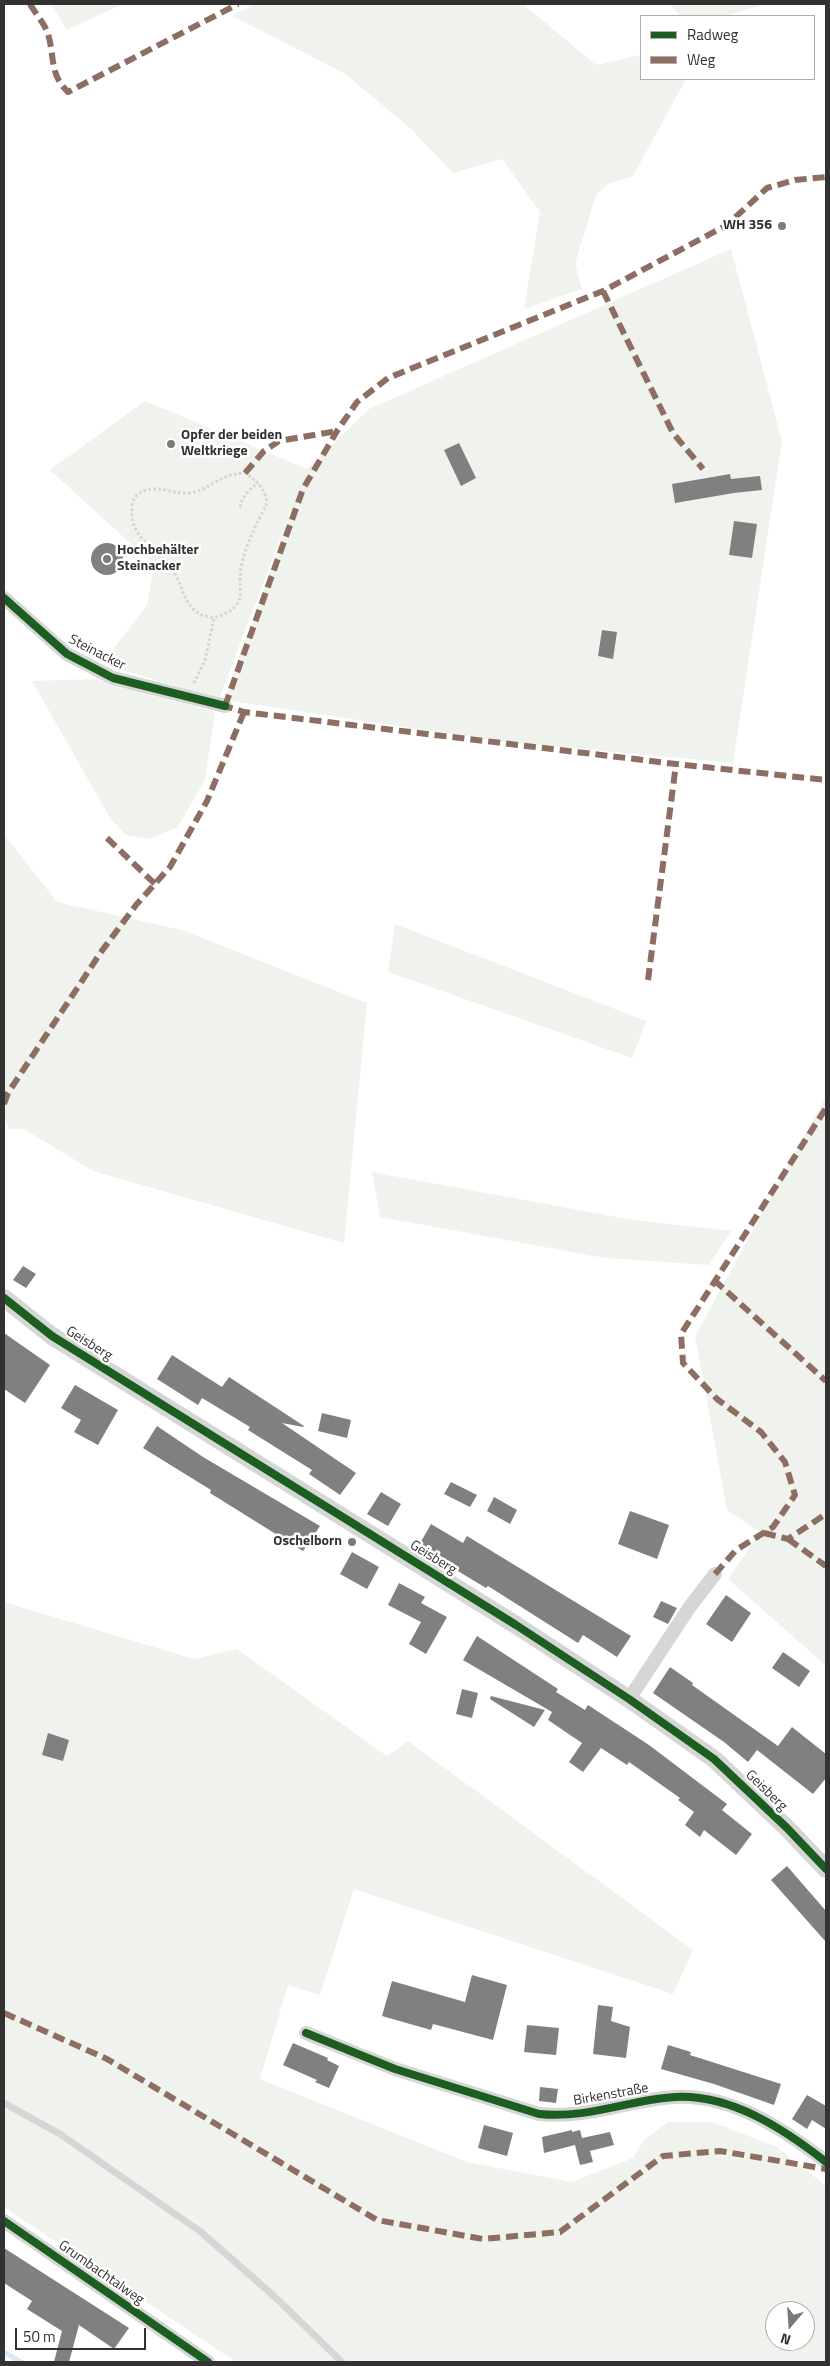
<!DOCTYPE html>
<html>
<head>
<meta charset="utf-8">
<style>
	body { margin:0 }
	#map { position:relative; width:830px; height:2366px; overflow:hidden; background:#fff; font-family:"Titillium Web",sans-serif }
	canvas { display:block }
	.frame { position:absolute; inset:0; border:5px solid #323232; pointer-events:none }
	.legend { position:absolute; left:640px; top:15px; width:175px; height:65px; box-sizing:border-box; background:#fff; border:1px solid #adadad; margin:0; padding:6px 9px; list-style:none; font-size:15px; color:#323232 }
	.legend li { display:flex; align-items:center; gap:10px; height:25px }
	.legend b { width:25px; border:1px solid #adadad }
	.north { position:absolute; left:765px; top:2301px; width:50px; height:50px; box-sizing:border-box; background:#fff; border:1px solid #adadad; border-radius:50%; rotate:198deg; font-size:14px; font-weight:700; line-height:20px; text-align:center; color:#323232 }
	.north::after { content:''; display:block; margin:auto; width:18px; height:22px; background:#7a7a7a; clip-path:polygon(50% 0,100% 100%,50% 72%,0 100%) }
	.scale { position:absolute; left:15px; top:2328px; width:131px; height:22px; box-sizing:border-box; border:2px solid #323232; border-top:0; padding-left:6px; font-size:15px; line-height:18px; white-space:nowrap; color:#323232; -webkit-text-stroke:4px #fff; paint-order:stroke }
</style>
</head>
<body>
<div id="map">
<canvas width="830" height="2366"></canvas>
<div class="frame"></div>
<ul class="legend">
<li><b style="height:6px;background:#1b5e20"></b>Radweg</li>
<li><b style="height:6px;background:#8d6e63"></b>Weg</li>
</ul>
<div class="north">N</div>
<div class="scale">50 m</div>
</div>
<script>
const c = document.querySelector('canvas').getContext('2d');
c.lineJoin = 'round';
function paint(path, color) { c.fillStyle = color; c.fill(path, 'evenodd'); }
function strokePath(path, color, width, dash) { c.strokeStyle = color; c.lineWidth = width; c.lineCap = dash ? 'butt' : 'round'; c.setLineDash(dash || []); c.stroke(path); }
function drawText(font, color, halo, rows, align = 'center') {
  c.font = font + ' "Titillium Web",sans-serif'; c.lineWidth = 5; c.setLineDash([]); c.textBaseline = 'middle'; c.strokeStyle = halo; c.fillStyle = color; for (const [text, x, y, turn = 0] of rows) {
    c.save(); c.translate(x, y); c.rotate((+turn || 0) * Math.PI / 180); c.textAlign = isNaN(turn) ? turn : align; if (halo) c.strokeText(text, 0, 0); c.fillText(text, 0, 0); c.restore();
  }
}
const green = new Path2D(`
	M51,4H123L67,30Z
	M254,4H523L596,65L641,55V79H686L633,176L608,184L596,195L575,264L582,289L524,309L540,212L502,159L453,173L410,128L344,73L232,16Z
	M671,4H765L725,16H679Z
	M731,249L782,441L733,763L505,742L224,700L292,508L219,699L102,664L147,605L154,565L50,470L145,401L307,469L369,409Z
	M95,679L215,712L205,780L178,827L150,839L126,835L110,818L32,681Z
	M4,834L57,902L182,930L367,1003L344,1243L93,1171L24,1129H10L4,1119Z
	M395,924L646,1021L632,1058L388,972Z
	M826,1096V1666L728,1579L760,1532L727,1510L695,1336Z
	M372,1172L633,1220L731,1231L709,1265L605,1258L380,1217Z
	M4,1602L194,1659L237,1649L387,1756L408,1741L693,1950L673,1994L354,1889L320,1995L288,1985L260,2079L467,2162L572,2182L633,2158L644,2140L668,2122H712L777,2147L826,2186V2362H236L4,2207ZM775,2311H805V2341H775Z`);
const stream = new Path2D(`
	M4,2352L21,2362`);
const building = new Path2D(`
	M459,443L476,478L461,486L444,450Z
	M730,474L731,479L760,476L762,490L734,493L675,503L672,484Z
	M734,521L757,524L752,558L729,555Z
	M91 559a16 16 0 1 1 32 0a16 16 0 1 1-32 0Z
	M602,630L617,632L613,659L598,656Z
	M23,1266L36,1274L26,1288L13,1280Z
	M4,1333L50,1365L25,1403L4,1389Z
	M172,1355L222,1387L229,1377L304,1426L303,1427L282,1423L356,1473L340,1495L309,1474L312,1470L248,1430L250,1427L202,1398L198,1405L157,1379Z
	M75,1385L118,1410L98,1445L74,1432L81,1420L61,1408Z
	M322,1413L351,1420L347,1438L318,1431Z
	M157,1426L203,1457L320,1526L303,1551L210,1493L211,1490L143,1448Z
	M451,1482L477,1495L470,1507L444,1494Z
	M381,1492L401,1504L388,1526L367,1514Z
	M494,1497L517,1510L510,1524L487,1511Z
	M630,1511L669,1525L657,1559L618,1544Z
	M431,1524L463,1543L467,1536L631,1636L617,1657L583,1635L578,1643L488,1586L486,1588L418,1547Z
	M352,1552L379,1567L367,1589L340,1574Z
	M399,1583L425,1597L421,1603L447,1617L426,1654L409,1644L421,1622L388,1605Z
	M726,1595L751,1613L732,1642L706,1624Z
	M661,1601L677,1608L668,1624L653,1617Z
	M477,1636L558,1689L556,1692L585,1710L588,1705L649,1745L727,1804L722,1810L752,1834L736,1855L704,1830L700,1837L685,1825L694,1812L678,1800L680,1798L629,1762L627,1765L601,1748L583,1772L569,1762L582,1743L548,1720L552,1712L463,1660Z
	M783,1652L810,1671L799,1687L772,1668Z
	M670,1667L693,1683L692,1685L778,1746L792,1727L826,1754V1778L813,1794L757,1750L748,1762L724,1742L653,1693Z
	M462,1689L478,1693L472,1718L456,1714Z
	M491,1696L545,1710L534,1727L490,1699Z
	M48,1733L69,1740L63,1761L42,1755Z
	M787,1866L826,1911V1942L771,1880Z
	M472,1975L507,1985L493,2040L433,2024L431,2030L382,2016L392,1981L465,2002Z
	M598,2005L613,2007L611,2021L630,2027L626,2058L593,2054Z
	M527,2025L559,2028L556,2055L524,2052Z
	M293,2043L328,2058L327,2060L339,2066L329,2088L315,2082L317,2080L283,2065Z
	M668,2045L691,2052L690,2055L781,2084L774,2105L714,2084L661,2069Z
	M540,2087L558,2089L556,2103L539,2101Z
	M807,2095L826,2106V2129L812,2120L807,2129L792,2119Z
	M484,2125L513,2133L507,2156L478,2148Z
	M572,2130V2132L580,2130L582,2138L610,2132L614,2145L590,2151L593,2162L580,2165L575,2145L544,2153L542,2137Z
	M4,2248L129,2328L114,2349L79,2325L69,2362H54L62,2331L27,2309L32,2301L4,2283Z`);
const path = new Path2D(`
	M240,507C242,496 249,490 258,483
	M194,683L205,660L214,618C222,615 232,612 237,604C243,596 240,587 240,577C241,553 256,525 267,503C265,488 257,481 245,473C218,474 211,490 189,493C171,495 154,481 137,495C133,499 132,504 132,509C130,538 155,547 170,567C187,588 181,614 214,618`);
const service = new Path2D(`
	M4,2103L60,2134L201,2232L275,2297L342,2362`);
const minor = new Path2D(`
	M4,598L67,654L113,678L225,706
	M629,1699L689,1608L715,1574
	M306,2033L395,2069L539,2114C589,2119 627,2100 675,2097C731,2094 784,2129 826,2162
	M4,2221L208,2362`);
const tertiary = new Path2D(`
	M4,1298L52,1336L516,1625L629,1699L714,1759L787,1828L826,1869`);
const quiet = new Path2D(`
	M30,4C35,13 45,24 48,34C55,57 49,74 68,92L238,4
	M603,291L673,433L703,469
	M245,473L264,451L279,441L337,431
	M221,705L244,712L676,764L826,780
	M225,706L303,489L337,431L357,402L388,378L603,291L727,225L767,188L795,180L826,177
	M107,838L155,884
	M648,980L676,764
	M4,1104L8,1093L101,952L136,905L170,867L207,801L244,712
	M714,1280L826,1381
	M764,1533L788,1539L826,1514
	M788,1539L826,1566
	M715,1574L736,1550L773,1527L795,1495L785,1462L761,1432L717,1399L683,1363L681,1334L826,1108
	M4,2013L107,2059L377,2220L483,2239L560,2232L663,2156L720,2151L826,2169`);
const cycleway = new Path2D(`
	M4,598L67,654L113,678L225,706
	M4,1298L52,1336L516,1625L629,1699L714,1759L787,1828L826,1869
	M306,2033L395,2069L539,2114C589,2119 627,2100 675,2097C731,2094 784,2129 826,2162
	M4,2221L208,2362`);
const markers = [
	[782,226,5,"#7a7a7a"],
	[171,444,5,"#7a7a7a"],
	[107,559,5,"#7a7a7a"],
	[352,1542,5,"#7a7a7a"]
];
const poiNames = [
	["WH 356",772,226],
	["Opfer der beiden",181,436,"left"],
	["Weltkriege",181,452,"left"],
	["Hochbehälter",117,551,"left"],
	["Steinacker",117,567,"left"],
	["Oschelborn",342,1542]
];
const streetNames = [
	["Steinacker",97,653,27],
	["Geisberg",89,1344,32],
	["Geisberg",433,1558,32],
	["Geisberg",766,1791,44],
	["Birkenstraße",611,2095,-10],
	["Grumbachtalweg",101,2273,35]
];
paint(green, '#f0f3ed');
strokePath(stream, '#dde9f1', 5);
paint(building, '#808080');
strokePath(path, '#d4d4d4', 3, [2.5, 2.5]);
strokePath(service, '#d6d6d6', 7);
strokePath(minor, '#d6d6d6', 14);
strokePath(tertiary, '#d6d6d6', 18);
strokePath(quiet, '#8d6e63', 6, [12, 6]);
strokePath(cycleway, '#1b5e20', 8);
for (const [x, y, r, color] of markers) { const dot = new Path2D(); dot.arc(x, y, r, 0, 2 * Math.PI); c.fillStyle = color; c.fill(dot); strokePath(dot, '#fff', 2); }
drawText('bold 14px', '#323232', '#fff', poiNames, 'right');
drawText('14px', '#323232', '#fff', streetNames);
</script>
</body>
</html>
